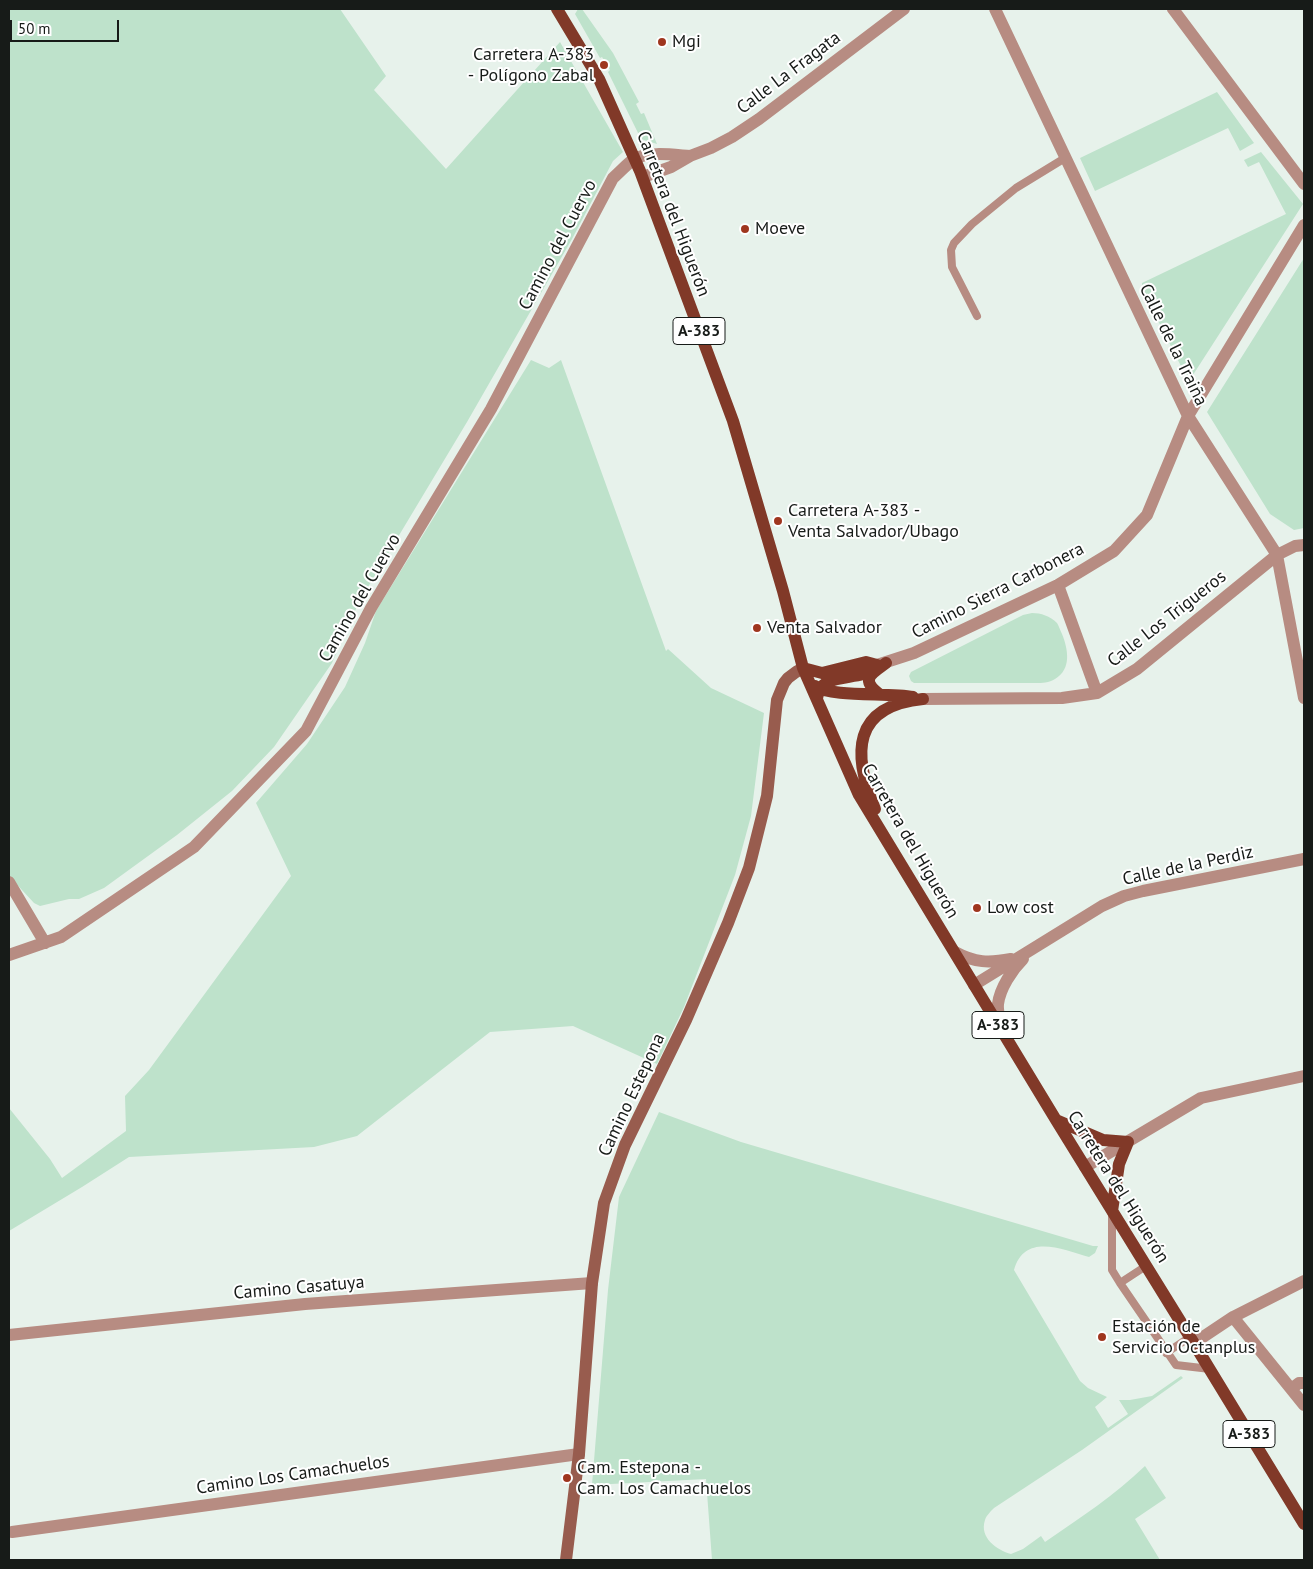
<!DOCTYPE html>
<html>
<head>
<meta charset="utf-8">
<style>
	body { margin:0 }
	#map { position:relative; width:1313px; height:1569px; overflow:hidden; background:#e7f2eb; font-family:"PT Sans",sans-serif }
	canvas { display:block }
	.frame { position:absolute; inset:0; border:10px solid #171b18; pointer-events:none }
	.scale { position:absolute; left:10px; top:20px; width:109px; height:22px; box-sizing:border-box; border:2px solid #171b18; border-top:0; padding-left:6px; font-size:15px; line-height:18px; white-space:nowrap; color:#171b18; -webkit-text-stroke:4px #fff; paint-order:stroke }
</style>
</head>
<body>
<div id="map">
<canvas width="1313" height="1569"></canvas>
<div class="frame"></div>
<div class="scale">50 m</div>
</div>
<script>
const c = document.querySelector('canvas').getContext('2d');
c.lineJoin = 'round';
function paint(path, color) { c.fillStyle = color; c.fill(path, 'evenodd'); }
function strokePath(path, color, width, dash) { c.strokeStyle = color; c.lineWidth = width; c.lineCap = dash ? 'butt' : 'round'; c.setLineDash(dash || []); c.stroke(path); }
function drawText(font, color, halo, rows, align = 'center') {
  c.font = font + ' "PT Sans",sans-serif'; c.lineWidth = 4; c.setLineDash([]); c.textBaseline = 'middle'; c.strokeStyle = halo; c.fillStyle = color; for (const [text, x, y, turn = 0] of rows) {
    c.save(); c.translate(x, y); c.rotate((+turn || 0) * Math.PI / 180); c.textAlign = isNaN(turn) ? turn : align; if (halo) c.strokeText(text, 0, 0); c.fillText(text, 0, 0); c.restore();
  }
}
const green = new Path2D(`
	M9,9H340L386,76L374,90L446,169L560,42L623,152L613,161L572,239L467,422L359,602L332,663L274,747L232,791L177,835L104,888L79,899H69L40,906L34,903L10,877L9,870Z
	M578,9H582L613,53L639,102L636,104L641,114L644,113L657,144L641,139L608,72L610,70L602,57L600,58L575,14Z
	M1217,92L1254,143L1240,151L1228,128L1095,191L1080,158Z
	M1261,152L1303,204L1191,378L1186,376L1142,289V283L1286,214L1259,162L1248,167L1244,160Z
	M1304,258V528L1294,530L1270,514L1207,412Z
	M531,360L549,368L561,360L666,651L668,649L711,688L764,713L751,816L735,875L684,1007L657,1064L573,1026L490,1032L357,1136L314,1147L129,1157L82,1187L9,1231V1108L50,1159L62,1178L126,1131L125,1096L149,1070L291,876L256,803L307,744L345,687L365,643L376,611Z
	M1032,613C1041,613 1050,616 1057,623C1059,626 1060,630 1062,634C1068,649 1072,669 1055,679C1049,683 1042,683 1036,683H914L911,681L909,676L911,672L1023,615Z
	M659,1112L741,1142L1093,1246H1098L1095,1253L1089,1257C1063,1250 1025,1232 1014,1270L1080,1381L1088,1388L1107,1397L1095,1407L1108,1428L1128,1414L1119,1400H1130L1152,1396L1181,1376L1183,1378L1082,1450L994,1508C991,1511 986,1516 985,1520C979,1538 997,1550 1011,1554L1023,1549L1041,1536L1045,1542C1080,1518 1115,1495 1145,1466L1166,1498L1135,1519L1160,1560H712L706,1479L592,1485L608,1290L619,1197Z`);
const lane = new Path2D(`
	M977,316L952,267L951,250L954,243L972,224L1016,188L1065,158
	M1112,1213V1270L1120,1283L1176,1365L1210,1369
	M1120,1283L1146,1266
	M1166,1353L1190,1337`);
const street = new Path2D(`
	M995,9L1188,416L1277,555L1304,698
	M1173,9L1304,184
	M643,177L671,167L690,156L711,148L732,137L759,119L904,9
	M1058,585L1097,693
	M877,665L914,653L1058,585L1114,551L1147,515L1188,416L1304,225
	M923,699L1062,698L1097,693L1137,669L1277,555L1295,546L1304,545
	M9,882L45,943
	M955,952C975,963 989,963 1011,959
	M9,955L61,937L194,847L306,731L371,608L491,409L613,178C620,172 627,164 634,159C647,151 675,155 690,156
	M974,985L1102,906L1124,896L1143,891L1304,859
	M1002,1031C1001,1023 997,1012 998,1004C1000,988 1012,970 1023,959
	M1085,1167L1201,1098L1304,1076
	M1233,1317L1304,1405
	M9,1335L305,1304L592,1283
	M1194,1343L1233,1317L1304,1281
	M1291,1389L1299,1383H1304
	M12,1532L579,1454`);
const secondary = new Path2D(`
	M566,1560L579,1454L592,1283L604,1203L625,1145L686,1020L728,923L749,868L767,796L777,700L784,683L788,678L796,672L803,668`);
const primary = new Path2D(`
	M557,9L599,79L640,171L733,421L783,591L803,668L859,795L1056,1120L1190,1337L1304,1524
	M803,668L822,673L866,662L877,665C872,669 868,672 863,674C846,679 818,676 817,699
	M815,686C833,698 888,692 913,697
	M879,694C860,679 871,674 886,663
	M875,809C852,754 852,706 923,699
	M1056,1120L1103,1140L1128,1142L1119,1164L1112,1211`);
const markers = [
	[662,42,5,"#9f361e"],
	[604,65,5,"#9f361e"],
	[745,229,5,"#9f361e"],
	[778,521,5,"#9f361e"],
	[757,628,5,"#9f361e"],
	[977,908,5,"#9f361e"],
	[1102,1337,5,"#9f361e"],
	[567,1478,5,"#9f361e"]
];
const shields = [
	[699,331,52],
	[998,1025,52],
	[1249,1434,52]
];
const shieldNames = [
	["A-383",699,331],
	["A-383",998,1025],
	["A-383",1249,1434]
];
const poiNames = [
	["Mgi",672,42],
	["Carretera A-383",594,55,"right"],
	["- Polígono Zabal",594,76,"right"],
	["Moeve",755,229],
	["Carretera A-383 -",788,511],
	["Venta Salvador/Ubago",788,532],
	["Venta Salvador",767,628],
	["Low cost",987,908],
	["Estación de",1112,1327],
	["Servicio Octanplus",1112,1348],
	["Cam. Estepona -",577,1468],
	["Cam. Los Camachuelos",577,1489]
];
const streetNames = [
	["Calle La Fragata",789,73,-37],
	["Carretera del Higuerón",673,214,69],
	["Camino del Cuervo",558,245,-62],
	["Calle de la Traiña",1173,345,64],
	["Camino Sierra Carbonera",998,591,-27],
	["Camino del Cuervo",360,598,-60],
	["Calle Los Trigueros",1167,619,-38],
	["Carretera del Higuerón",910,841,60],
	["Calle de la Perdiz",1188,866,-12],
	["Camino Estepona",632,1095,-65],
	["Carretera del Higuerón",1118,1187,58],
	["Camino Casatuya",299,1288,-5],
	["Camino Los Camachuelos",293,1475,-8]
];
paint(green, '#bee2cb');
strokePath(lane, '#b78c82', 8);
strokePath(street, '#b78c82', 12);
strokePath(secondary, '#985c4e', 12);
strokePath(primary, '#813928', 12);
for (const [x, y, r, color] of markers) { const dot = new Path2D(); dot.arc(x, y, r, 0, 2 * Math.PI); c.fillStyle = color; c.fill(dot); strokePath(dot, '#fff', 2); }
for (const [x, y, w] of shields) { const box = new Path2D(); box.roundRect(x - w / 2, y - 13.5, w, 27, 4); c.fillStyle = '#fff'; c.fill(box); strokePath(box, '#171b18', 1); }
drawText('bold 16px', '#171b18', null, shieldNames);
drawText('18px', '#171b18', '#fff', poiNames, 'left');
drawText('18px', '#171b18', '#fff', streetNames);
</script>
</body>
</html>
